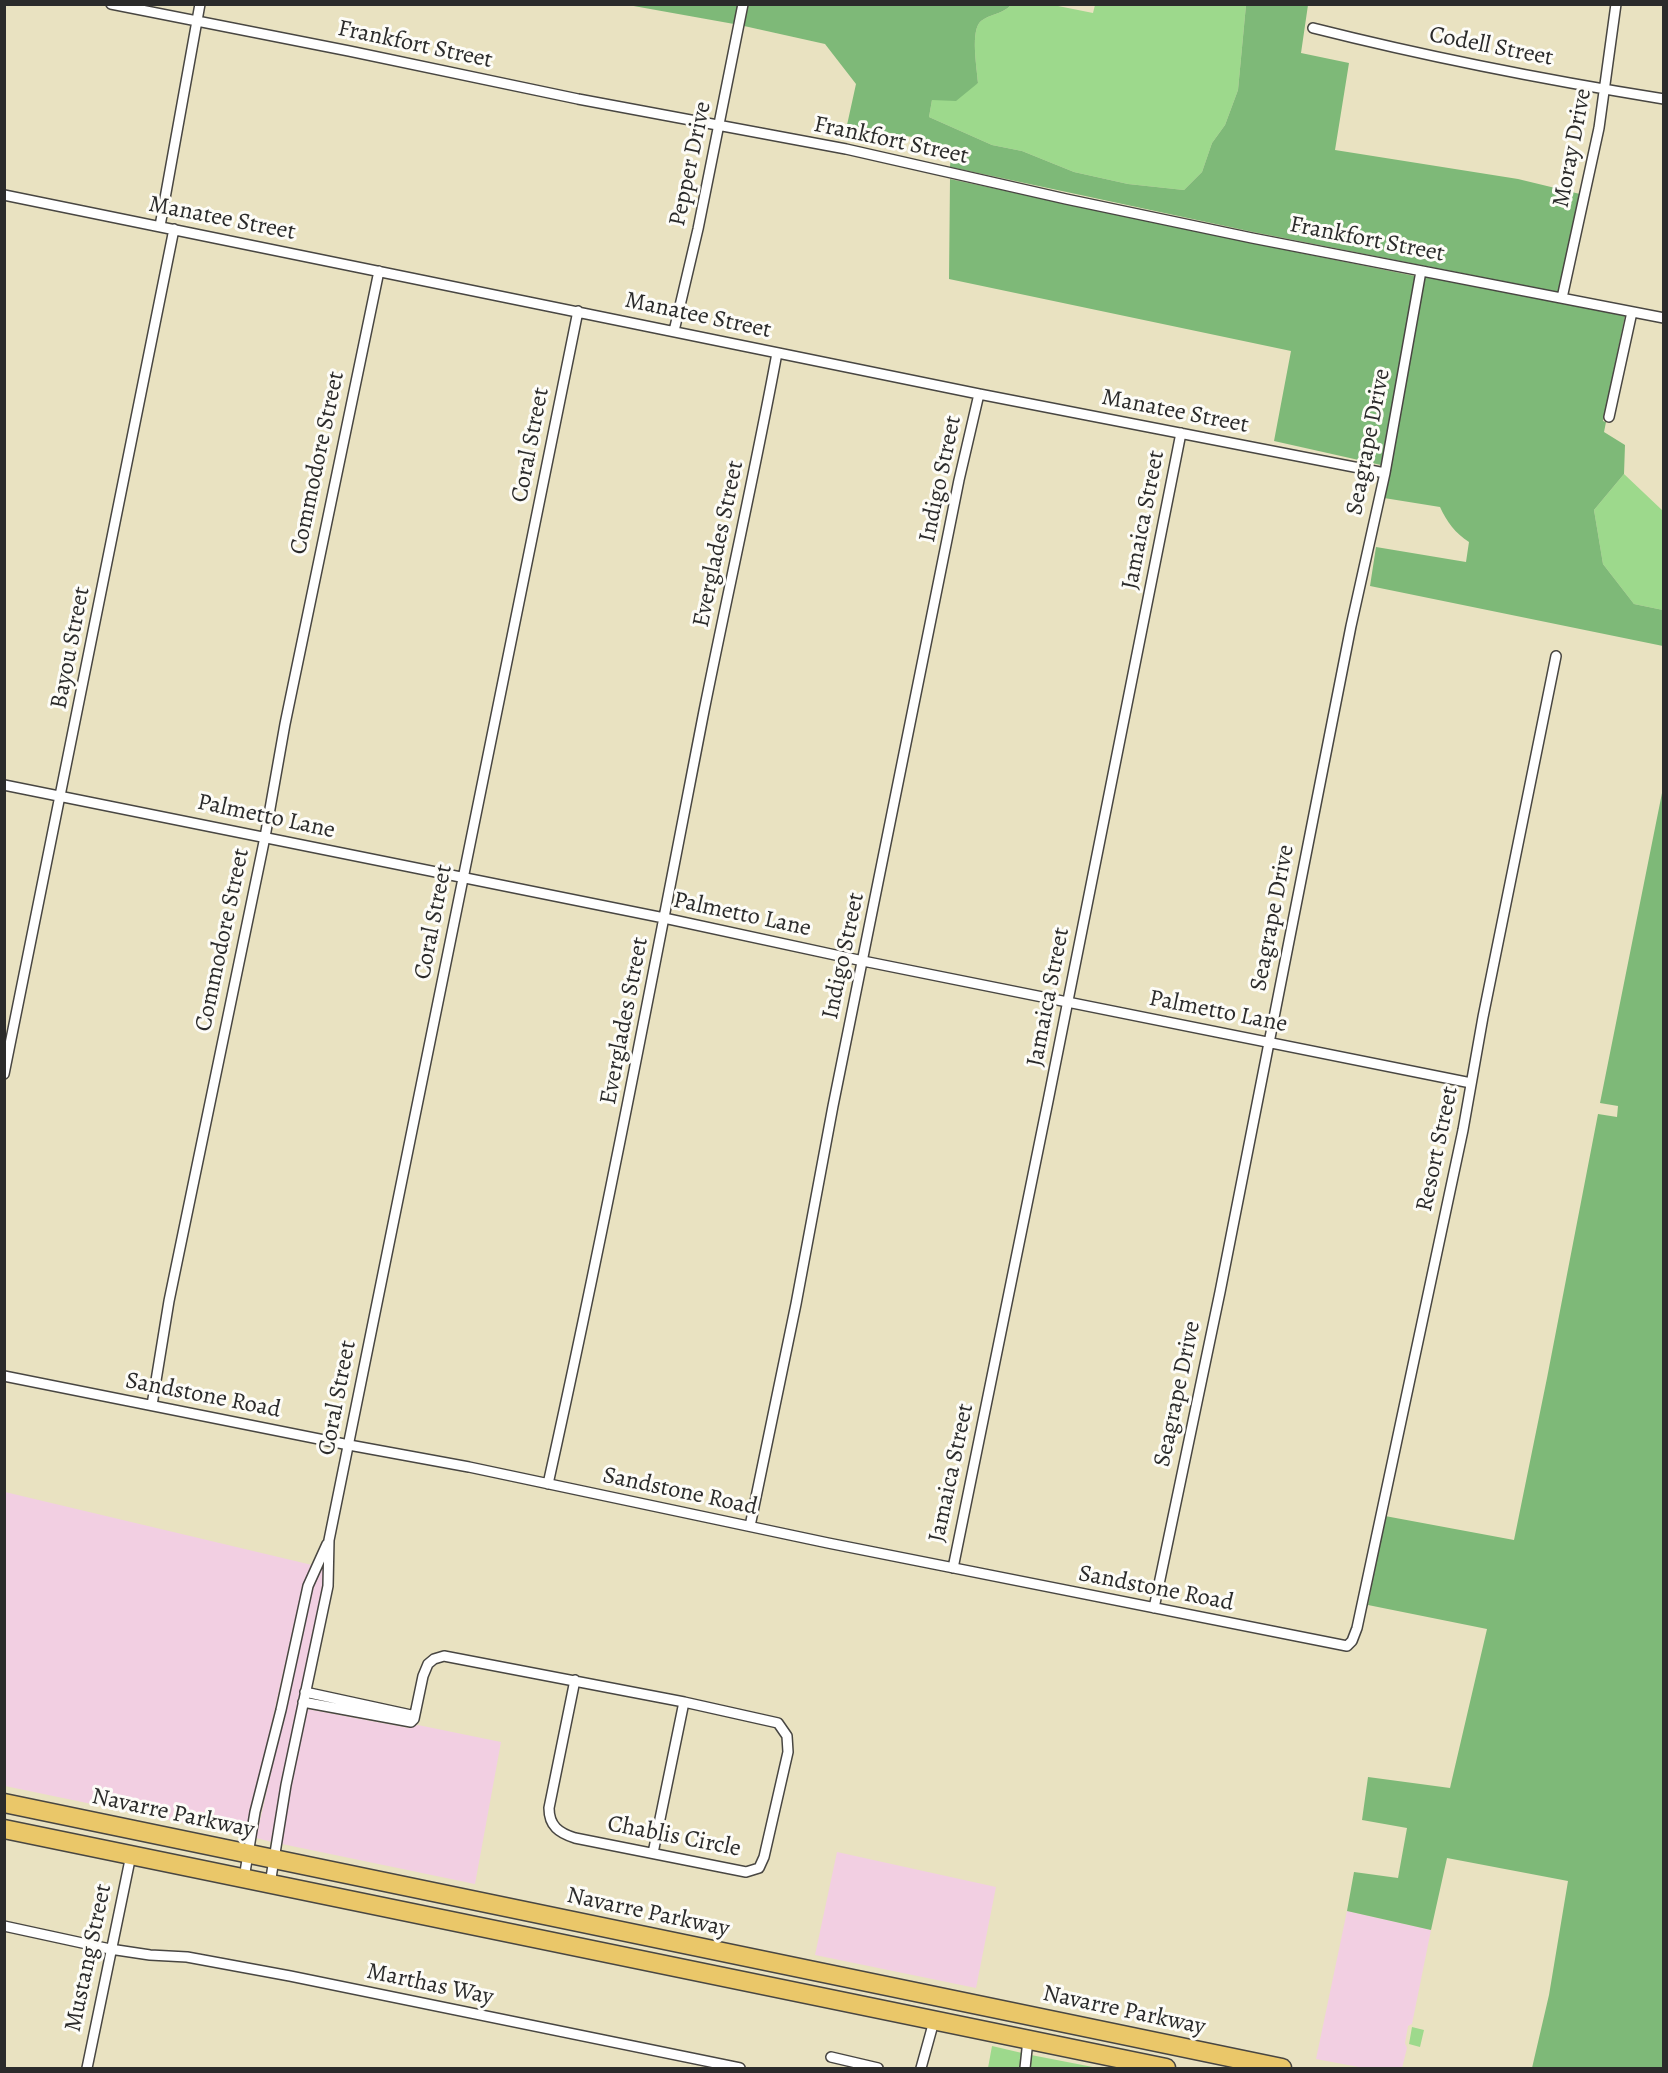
<!DOCTYPE html>
<html>
<head>
<meta charset="utf-8">
<style>
	body { margin:0 }
	#map { position:relative; width:1668px; height:2073px; overflow:hidden; background:#e9e2c1; font-family:Alegreya,serif }
	canvas { display:block }
	.frame { position:absolute; inset:0; border:6px solid #2b2b2b; pointer-events:none }
</style>
</head>
<body>
<div id="map">
<canvas width="1668" height="2073"></canvas>
<div class="frame"></div>
</div>
<script>
const c = document.querySelector('canvas').getContext('2d');
c.lineJoin = 'round';
function paint(path, color) { c.fillStyle = color; c.fill(path, 'evenodd'); }
function strokePath(path, color, width, dash) { c.strokeStyle = color; c.lineWidth = width; c.lineCap = dash ? 'butt' : 'round'; c.setLineDash(dash || []); c.stroke(path); }
function drawText(font, color, halo, rows, align = 'center') {
  c.font = font + ' Alegreya,serif'; c.lineWidth = 6; c.setLineDash([]); c.textBaseline = 'middle'; c.strokeStyle = halo; c.fillStyle = color; for (const [text, x, y, turn = 0] of rows) {
    c.save(); c.translate(x, y); c.rotate((+turn || 0) * Math.PI / 180); c.textAlign = isNaN(turn) ? turn : align; if (halo) c.strokeText(text, 0, 0); c.fillText(text, 0, 0); c.restore();
  }
}
const built = new Path2D(`
	M5,1492L312,1565L303,1585L246,1836L5,1786Z
	M322,1567H324V1585L281,1785L272,1842L256,1838L313,1588Z
	M307,1709L409,1728L418,1725L501,1742L475,1884L282,1844L291,1786Z
	M837,1852L996,1887L976,1988L815,1955Z
	M1347,1911L1431,1930L1412,2024L1408,2026L1405,2043L1407,2048L1402,2068H1364L1316,2059Z`);
const green = new Path2D(`
	M1011,5H1053L1093,13L1095,5H1246L1238,90L1225,125L1212,143L1202,172L1184,190L1128,184L1074,172L1022,151L992,145L929,117L932,100L978,83C977,68 970,30 981,21C990,14 1003,14 1011,5Z
	M1624,474L1663,511V610L1634,604L1603,564L1594,510Z
	M1412,2027L1424,2030L1420,2047L1409,2044Z
	M992,2046L1022,2053L1020,2068H988Z
	M1031,2055L1098,2068H1030Z`);
const forest = new Path2D(`
	M628,5L738,4V5L734,24Z
	M748,5H1011C1003,14 990,14 981,21C970,30 977,68 978,83L956,101L932,100L929,117L992,145L1022,151L1074,172L1128,184L1184,190L1202,172L1212,143L1225,125L1238,90L1246,5H1308L1301,53L1349,63L1335,150L1518,179L1580,194L1558,292L1253,232L950,167L951,155L917,138L847,125L856,84L825,44L744,26Z
	M950,179L1251,243L1415,276L1381,465L1274,441L1291,351L949,279Z
	M1425,277L1625,316L1603,421L1606,422L1604,432L1625,445L1624,474L1594,510L1603,564L1634,604L1663,610V646L1370,586L1376,547L1466,562L1469,542C1455,533 1447,522 1440,507L1384,498Z
	M1663,788V2068H1532L1549,1995L1568,1881L1447,1858L1431,1930L1347,1911L1354,1872L1398,1878L1407,1828L1362,1820L1368,1777L1450,1788L1487,1629L1368,1605L1385,1516L1514,1540L1547,1378L1598,1114L1617,1117L1618,1106L1600,1103Z`);
const street = new Path2D(`
	M111,4L349,51L578,99L846,149L1066,199L1252,238L1664,318
	M1313,28C1428,57 1546,80 1664,99
	M4,195L979,394L1385,473
	M160,226L200,4
	M1562,298L1599,128L1616,4
	M674,331L698,229L743,4
	M1609,417L1632,312
	M4,785L664,918L863,961L1471,1083
	M4,1074L174,229
	M4,1376L349,1445L469,1467L828,1543L1347,1646L1352,1641L1357,1628L1463,1130L1483,1017L1556,656
	M152,1405L169,1301L265,837L285,724L379,271
	M548,1484C605,1227 654,969 704,711C728,591 755,472 777,353
	M750,1526L796,1304L833,1106L959,480L979,394
	M953,1568L1048,1101L1181,433
	M1154,1608L1220,1292L1351,626L1385,473L1421,271
	M305,1692L411,1715L414,1719
	M303,1702L411,1722L414,1719
	M414,1719L423,1676L428,1664L434,1659L444,1656L684,1702L778,1723L787,1736L788,1752L764,1857L759,1868L746,1872L575,1838C559,1833 549,1826 549,1808L575,1680
	M653,1853L684,1702
	M244,1878L255,1812L281,1710L308,1586L327,1544
	M270,1884L286,1785L328,1586L329,1540L578,311
	M4,1926L110,1949L150,1955L187,1957L290,1976L740,2068
	M831,2057L878,2068
	M87,2068L131,1855
	M921,2068L934,2021
	M1025,2068L1028,2040`);
const highway = new Path2D(`
	M4,1803L1282,2068
	M4,1829L1166,2068`);
const streetNames = [
	["Frankfort Street",415,45,12],
	["Codell Street",1491,47,11],
	["Frankfort Street",891,141,12],
	["Moray Drive",1573,148,-79],
	["Pepper Drive",691,164,-78],
	["Manatee Street",222,219,11],
	["Frankfort Street",1367,240,11],
	["Manatee Street",698,316,12],
	["Manatee Street",1175,412,11],
	["Seagrape Drive",1369,442,-79],
	["Coral Street",531,445,-79],
	["Commodore Street",318,463,-78],
	["Indigo Street",941,479,-78],
	["Jamaica Street",1144,520,-79],
	["Everglades Street",719,544,-78],
	["Bayou Street",71,648,-79],
	["Palmetto Lane",266,817,12],
	["Palmetto Lane",742,915,12],
	["Seagrape Drive",1273,918,-79],
	["Coral Street",434,922,-79],
	["Commodore Street",223,940,-78],
	["Indigo Street",844,956,-78],
	["Jamaica Street",1049,997,-79],
	["Palmetto Lane",1218,1012,11],
	["Everglades Street",625,1021,-79],
	["Resort Street",1438,1149,-78],
	["Seagrape Drive",1178,1394,-78],
	["Sandstone Road",203,1396,11],
	["Coral Street",338,1398,-79],
	["Jamaica Street",952,1473,-78],
	["Sandstone Road",680,1492,12],
	["Sandstone Road",1156,1589,11],
	["Navarre Parkway",173,1814,12],
	["Chablis Circle",674,1837,11],
	["Navarre Parkway",648,1913,12],
	["Mustang Street",89,1958,-78],
	["Marthas Way",430,1985,12],
	["Navarre Parkway",1124,2011,12]
];
paint(built, '#f2cfe2');
paint(green, '#9dd98c');
paint(forest, '#7eb978');
strokePath(street, '#484642', 12);
strokePath(highway, '#484642', 21);
strokePath(street, '#fff', 9);
strokePath(highway, '#eac769', 18);
drawText('24px', '#2b2b2b', '#fdfcf7', streetNames);
</script>
</body>
</html>
